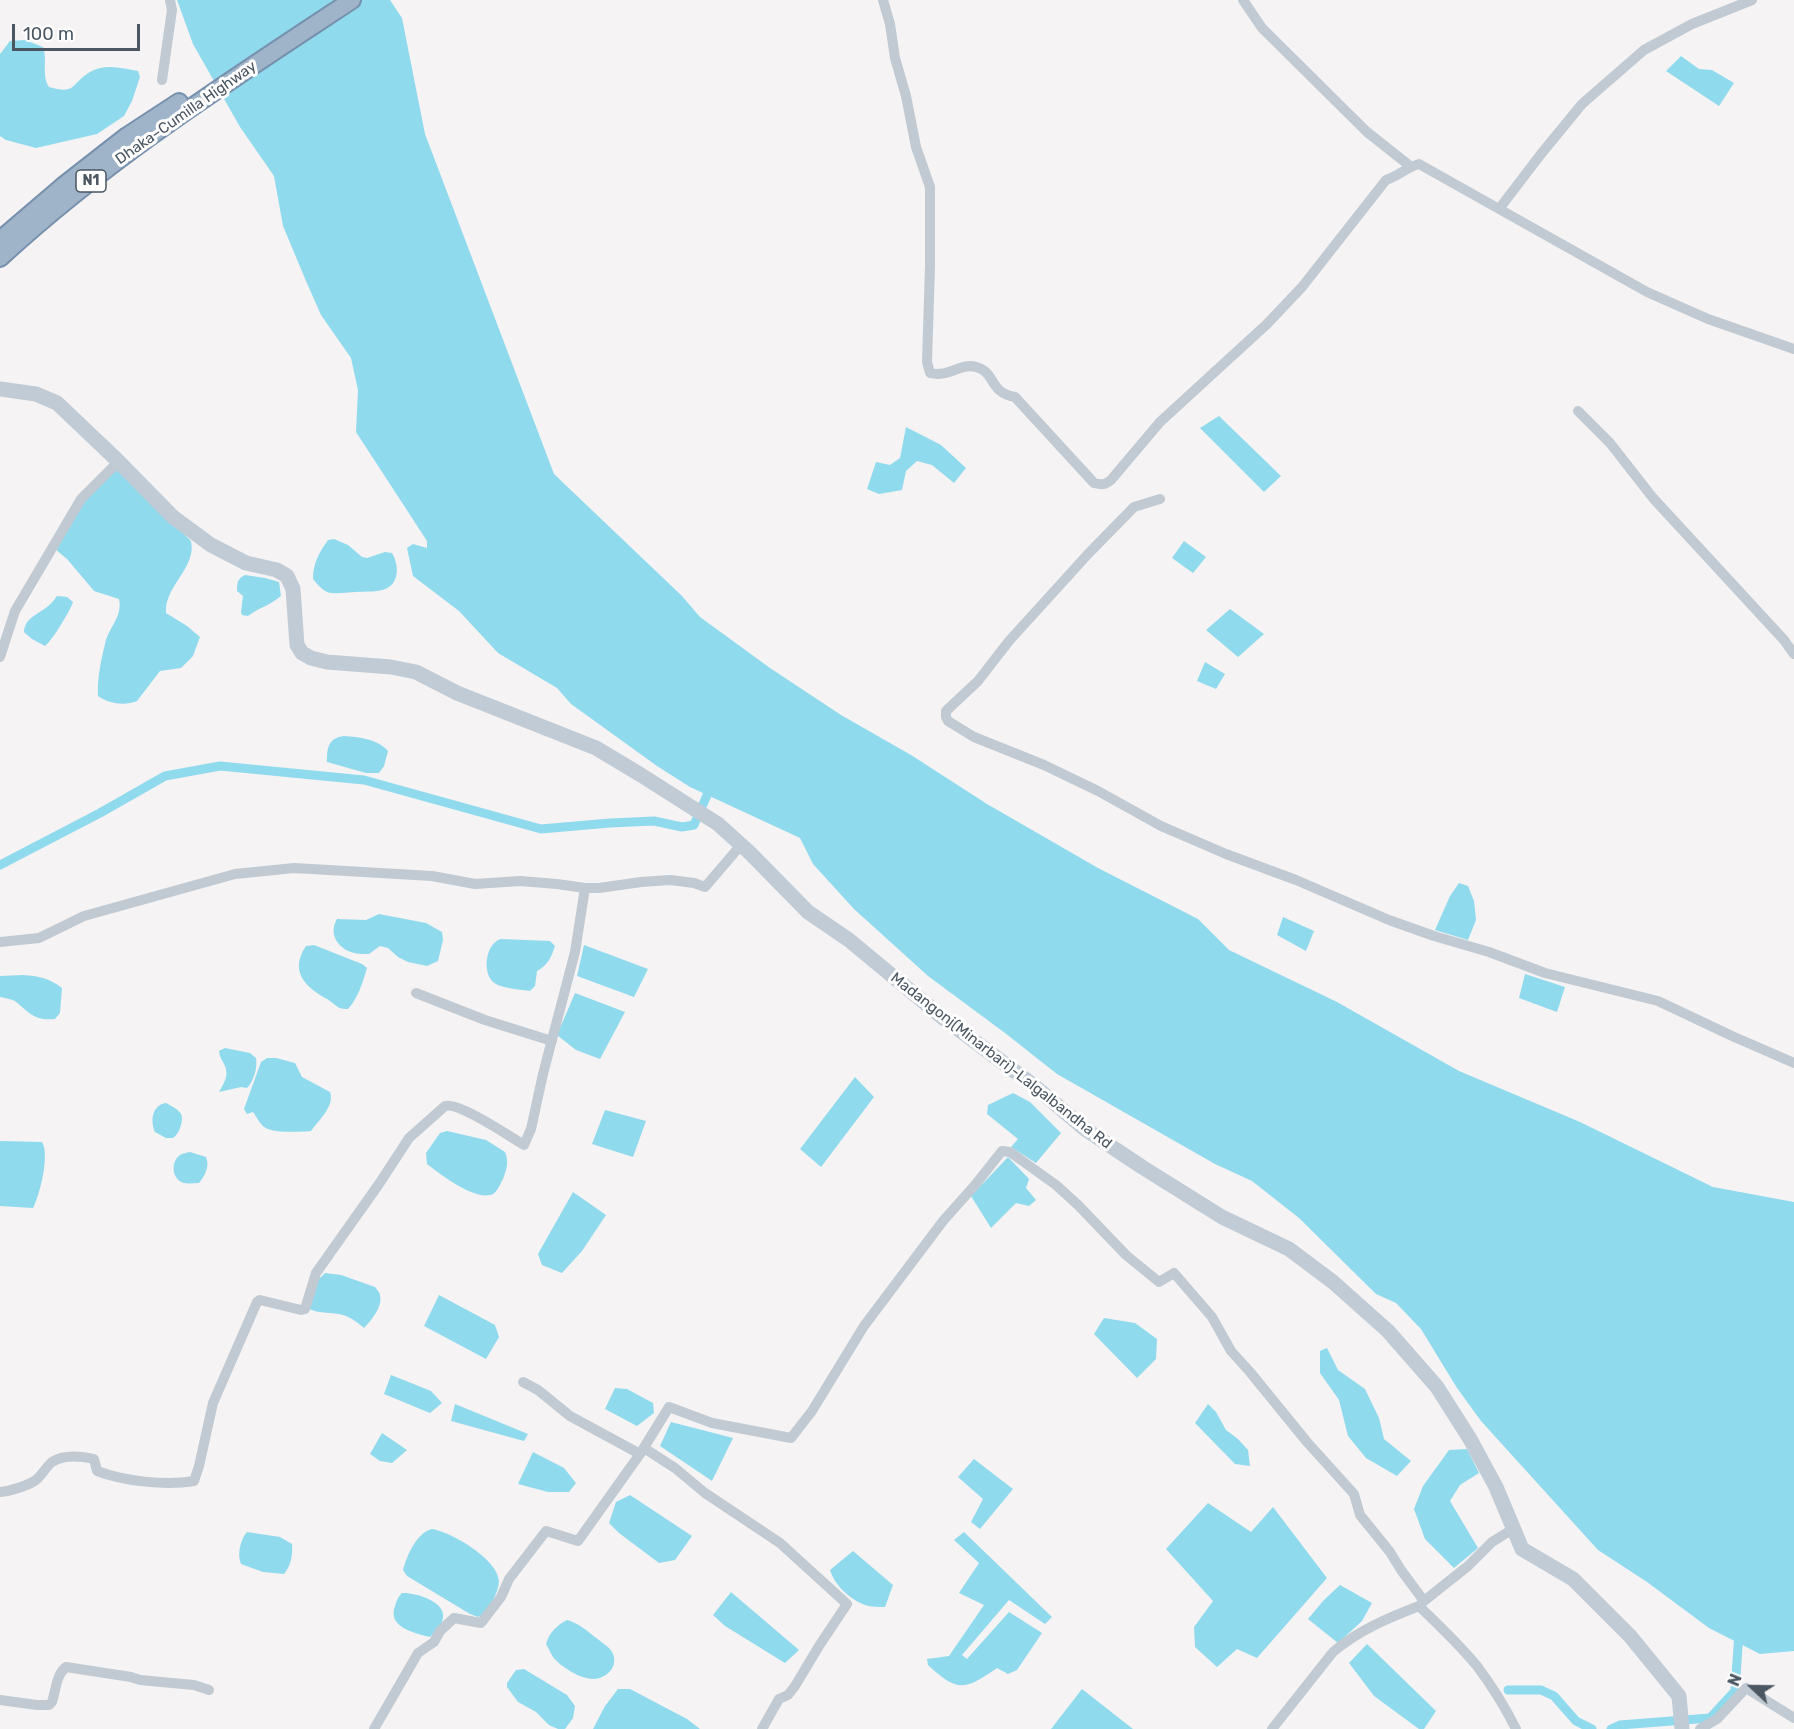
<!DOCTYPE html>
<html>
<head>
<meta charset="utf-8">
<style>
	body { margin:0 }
	#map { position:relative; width:1794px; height:1729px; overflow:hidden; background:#f5f3f3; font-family:Rubik,sans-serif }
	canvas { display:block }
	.north { position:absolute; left:1722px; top:1657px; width:60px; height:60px; -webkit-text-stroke:4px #fff; paint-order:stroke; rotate:292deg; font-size:16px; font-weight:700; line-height:24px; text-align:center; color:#4a5661 }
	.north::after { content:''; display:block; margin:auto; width:21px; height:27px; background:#4a5661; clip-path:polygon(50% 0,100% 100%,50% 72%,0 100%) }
	.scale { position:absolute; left:12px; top:24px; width:128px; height:27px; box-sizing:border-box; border:3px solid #4a5661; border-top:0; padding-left:8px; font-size:18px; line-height:21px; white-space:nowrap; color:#4a5661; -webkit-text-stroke:4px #fff; paint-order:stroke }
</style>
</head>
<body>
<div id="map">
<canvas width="1794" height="1729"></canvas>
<div class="north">N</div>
<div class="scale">100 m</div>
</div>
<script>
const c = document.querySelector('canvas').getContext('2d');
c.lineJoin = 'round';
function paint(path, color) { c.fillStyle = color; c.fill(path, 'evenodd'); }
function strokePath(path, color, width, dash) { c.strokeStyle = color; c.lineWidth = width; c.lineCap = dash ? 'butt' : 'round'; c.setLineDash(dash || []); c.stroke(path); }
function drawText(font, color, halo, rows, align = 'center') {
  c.font = font + ' Rubik,sans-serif'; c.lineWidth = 6; c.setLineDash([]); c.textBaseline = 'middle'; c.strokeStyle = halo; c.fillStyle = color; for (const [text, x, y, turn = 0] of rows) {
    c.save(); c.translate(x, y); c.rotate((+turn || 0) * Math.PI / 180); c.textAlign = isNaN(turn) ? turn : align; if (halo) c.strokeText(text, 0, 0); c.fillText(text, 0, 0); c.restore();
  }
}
const water = new Path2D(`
	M177,0H390L402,18L425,134L554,474L682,596L700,617L770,668L841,715L911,755L987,804L1098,868L1198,919L1229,950L1337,1002L1459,1071L1580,1122L1713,1187L1794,1202V1651L1760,1654L1709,1628L1647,1582L1598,1550L1481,1421L1457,1388L1421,1329L1396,1303L1376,1294L1299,1218L1252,1181L1215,1164L1057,1074L1005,1033L928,976L854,909L813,864L800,838L690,787L657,766L571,704L557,688L498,653L459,611L413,576L407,548L413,544L427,548V541L356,432L358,390L351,358L321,315L306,281L283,226L274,176L240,127L193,44Z
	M25,40L43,47C48,62 41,74 49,87C77,95 70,84 90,72C104,63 123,68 138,71L140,77L132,101L124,116L97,134L36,148L6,140L0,136V54L10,41Z
	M1681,56L1699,69L1712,70L1734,83L1719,106L1666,71Z
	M1219,416L1281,476L1264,492L1200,428Z
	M906,427L941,445L966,468L954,483L932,465L917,461L906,471L902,490L879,494L867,489L876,462L890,465L900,458Z
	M114,470H118L191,541C197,568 164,586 166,613L187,626L200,637L193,656L181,668L160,671L137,701C125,706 109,704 98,696C97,679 101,660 105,644C108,628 123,617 119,599L94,591L67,559L55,549L83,503Z
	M334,539L348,545L362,557L367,558L385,552L392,553C398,563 400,579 389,587C380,593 365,591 356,592C346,592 337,595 327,592C321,589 317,584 313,579C313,563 319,553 328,540Z
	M1184,541L1206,557L1193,573L1172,558Z
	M245,575L265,578L279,582L281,596C271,605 258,608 248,616L242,615L241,612L243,596L237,591C237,583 237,579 245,575Z
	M57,596L67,597L73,602C70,611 52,641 45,646L32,639L24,632C25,618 37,615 47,607C51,604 54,600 57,596Z
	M1230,609L1264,634L1238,657L1206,630Z
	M1205,662L1225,674L1216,689L1197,681Z
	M344,736C359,737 378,739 388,751L384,766L379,773H366L327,762C327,748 328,738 344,736Z
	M1459,883L1468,886L1474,901L1476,920L1468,940L1435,930L1450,896Z
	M379,914L426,923L442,932L443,940L438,961L427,966L408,962L398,957L388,948L380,946L369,954C364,954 358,954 354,953C338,949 328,934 337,919L366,920Z
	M1283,917L1314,931L1306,951L1277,935Z
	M501,939L550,941L555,946C551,958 548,965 537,971L535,986L530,991C522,990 503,988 496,984C481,976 485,943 501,939Z
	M314,945L362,964L367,968C363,982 358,998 348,1009C338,1010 335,1004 327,999C305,987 289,971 306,946Z
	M584,945L648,969L634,997L577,976Z
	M1525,974L1565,987L1557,1012L1519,998Z
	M23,975C39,976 49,978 62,988L60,1013L55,1019C34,1021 30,1013 15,1001C11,999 5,998 0,997V976Z
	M575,993L625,1012L600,1059L576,1050L557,1035Z
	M225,1048L250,1053L256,1058C258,1068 253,1082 247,1088L241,1087L219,1092C224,1083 229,1076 225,1066C222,1060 220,1058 219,1051Z
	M267,1058H276L295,1063L302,1077L330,1092C335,1106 319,1120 311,1131C301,1132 273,1133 266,1128C260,1125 257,1117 253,1112L247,1114L244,1109L261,1062Z
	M855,1077L874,1097L821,1167L800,1149Z
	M1013,1093L1030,1102L1061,1133L1036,1163L1011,1147L1018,1139L987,1114L988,1105Z
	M166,1103C177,1109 185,1112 181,1125C179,1131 178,1134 173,1138H166L155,1132C150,1121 152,1105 166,1103Z
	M605,1110L646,1121L633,1157L592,1144Z
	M447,1131L486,1140L505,1152C509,1162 507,1168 503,1179C500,1184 498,1191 493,1194C476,1202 440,1174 427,1164L426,1153L440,1133Z
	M0,1141L42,1142C50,1154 40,1195 33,1208L0,1206Z
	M190,1152L206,1157C210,1167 205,1175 199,1183C194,1183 189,1184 184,1183C172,1180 170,1162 180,1155C183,1153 187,1153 190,1152Z
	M1008,1157L1029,1179L1026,1188L1036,1200L1029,1206L1016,1203L991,1228L971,1196Z
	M573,1192L606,1215L582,1251L562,1273L542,1265L538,1254Z
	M325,1273L341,1275L375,1287C377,1290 380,1292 380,1296C383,1306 371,1321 364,1328C358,1323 351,1317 343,1315C332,1312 320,1314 309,1309L318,1280Z
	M439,1295L495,1325L499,1337L486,1359L424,1326Z
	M1104,1318L1135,1323L1157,1339L1156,1359L1137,1378L1094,1334Z
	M1327,1348L1338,1370L1365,1389L1379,1418L1384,1439L1411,1461L1397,1476L1366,1458L1348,1436L1339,1400L1320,1373V1351Z
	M391,1375L431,1391L442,1403L430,1413L384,1394Z
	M615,1388L627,1389L653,1403L654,1413L637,1426L605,1409Z
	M455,1404L528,1434L524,1441L451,1421Z
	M1208,1404L1216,1412L1226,1430L1238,1439L1248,1450L1250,1466L1235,1464L1195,1423Z
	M671,1422L733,1438L712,1481L660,1446Z
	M382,1433L407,1450L392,1463L380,1461L370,1454Z
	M1467,1449L1479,1473L1460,1485L1450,1501L1478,1548L1454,1568L1425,1539L1414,1509L1423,1486L1449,1450Z
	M533,1452L564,1468L576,1483L569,1492H548L518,1484Z
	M974,1459L1013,1489L980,1529L971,1522L983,1499L958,1477Z
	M630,1495L692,1536L675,1560L659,1563L619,1533L609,1523L616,1502Z
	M1208,1503L1251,1532L1273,1507L1327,1578L1257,1658L1237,1649L1217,1667L1195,1647L1194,1627L1213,1601L1166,1549Z
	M432,1529C451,1532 498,1559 499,1581C499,1593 489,1606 483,1615L478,1617L470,1614L407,1576L403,1570C407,1556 416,1533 432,1529Z
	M247,1532L280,1537L292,1544C293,1554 291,1566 284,1574L263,1572L241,1564C237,1555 240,1540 247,1532Z
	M964,1532L1052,1617L1045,1624L1009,1600L962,1655L967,1659L1009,1612L1042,1633L1017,1670L1008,1674L997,1668C965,1690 958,1693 928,1665L927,1659L949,1656L984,1605L959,1593L979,1563L954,1540Z
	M853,1551L893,1585L885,1607C879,1607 871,1607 865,1605C850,1599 835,1586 830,1570Z
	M1340,1585L1372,1603L1362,1621L1338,1643L1308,1619L1323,1601Z
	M731,1592L799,1650L785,1663L725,1626L713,1615Z
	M402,1593C414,1592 446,1601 443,1618C442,1626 435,1632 430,1637C414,1633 387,1627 395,1606C397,1600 398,1597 402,1593Z
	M567,1620C578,1623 586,1630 595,1637C600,1641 606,1645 610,1649C621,1663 609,1678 594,1679C580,1679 561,1667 553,1657C550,1653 549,1648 546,1644C549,1633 557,1625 567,1620Z
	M1367,1644L1436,1711L1424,1729H1419L1374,1696L1349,1663Z
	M524,1669L567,1695L575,1706L573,1718L565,1729H558L549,1725L536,1712L518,1702L507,1687V1683L516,1670Z
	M618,1689H630L687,1719L700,1729H593L605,1706Z
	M1082,1689L1133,1729H1051Z`);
const canal = new Path2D(`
	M0,865L100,813L165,776L220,766L364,780L541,829L610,823L654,821L682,827L694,825L711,786
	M1508,1690H1541L1554,1696L1576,1721L1592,1729
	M1611,1729L1620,1725L1710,1718L1735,1691L1739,1632`);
const minor = new Path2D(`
	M883,0L890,24L895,58L906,96L916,147L930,187V266L927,362L930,373C948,378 962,362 976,367C996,372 988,392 1015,397L1094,483C1102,485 1105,485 1111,480L1160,422L1267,324L1302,287L1386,180C1399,176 1407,167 1419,164L1647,292L1708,319L1794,349
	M1243,0L1262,28L1367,132L1410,166
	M162,80L172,10L170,0
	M1499,209L1541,154L1582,104L1644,50L1692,24L1752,0
	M1578,411L1610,443L1653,498L1784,640L1794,654
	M1160,499L1134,507L1088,554L1009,641L978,681L946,711V717L948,721L974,737L1044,765L1098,791L1161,826L1226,854L1296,880L1389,920L1434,936L1489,952L1545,973L1658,1001L1732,1036L1794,1063
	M0,657L15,611L81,499L119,461
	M0,942L39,938L84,916L235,874L294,868L432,876L475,884L520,881L557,884L585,888H599L641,882L670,880L694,883L705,887L741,845
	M416,993L485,1020L552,1041
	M523,1382L538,1390L570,1416L640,1454
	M644,1448L675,1468L705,1493L780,1543L847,1604L819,1646L795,1686L788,1695L779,1699L762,1729
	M0,1492C11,1491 27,1486 36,1480C42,1475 46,1467 52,1462C64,1454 81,1456 94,1459L97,1471C123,1481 166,1486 194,1481L199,1466L213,1403L257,1302L260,1300L301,1310L305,1309L316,1273L379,1184L409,1138L445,1106C459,1102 509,1136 524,1145L531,1129L543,1074L575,952L585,888
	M1424,1601L1468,1566L1492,1542L1513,1529
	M0,1700L37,1705H49L52,1702C56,1690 56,1675 66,1667L131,1677L140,1680L194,1685L209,1690
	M374,1729L418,1653L434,1642L440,1631L454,1618L481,1623L501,1597L509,1579L546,1531L578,1541L640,1454L669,1407L712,1423L791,1438L812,1411L864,1326L943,1221L975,1185L1002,1151L1010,1152L1056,1185L1078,1205L1126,1255L1159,1282L1174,1273L1212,1317L1231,1351L1250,1372L1307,1442L1354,1494L1360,1515L1390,1552L1401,1570L1424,1601L1419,1606C1439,1625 1459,1644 1477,1666C1492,1686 1505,1707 1516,1729
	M1272,1729L1333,1652C1359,1630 1388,1618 1419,1606
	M1700,1729L1717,1719L1746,1688L1794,1718`);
const secondary = new Path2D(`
	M0,389L36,394L57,403L117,460L173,517L211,545L246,563L277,570L287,576L293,589L297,645L302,653L311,658L327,662L391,667L416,672L457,693L596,748L641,775L718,824L749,852L808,912L849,940L942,1017L1033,1085L1085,1129L1142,1167L1222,1217L1289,1249L1333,1282L1388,1331L1437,1387L1470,1439L1496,1487L1522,1549L1573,1579L1630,1636L1679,1696L1682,1729`);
const trunk = new Path2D(`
	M0,240L63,186L127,136L179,102
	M0,258C107,159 231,80 352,0`);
const shields = [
	[91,181,30]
];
const shieldNames = [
	["N1",91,181]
];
const streetNames = [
	["Dhaka–Cumilla Highway",186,113,-35],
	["Madangonj(Minarbari)-Lalgalbandha Rd",1001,1061,38]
];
paint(water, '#90daee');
strokePath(canal, '#90daee', 9);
strokePath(trunk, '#7690ad', 20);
strokePath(minor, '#c1cad2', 10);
strokePath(secondary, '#c1cbd6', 15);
strokePath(trunk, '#9fb4c9', 16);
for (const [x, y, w] of shields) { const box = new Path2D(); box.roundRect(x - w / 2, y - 11, w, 22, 4.5); c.fillStyle = '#fff'; c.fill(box); strokePath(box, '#4a5661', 1.5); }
drawText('bold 14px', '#4a5661', null, shieldNames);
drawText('15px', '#4a5661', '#fff', streetNames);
</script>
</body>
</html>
